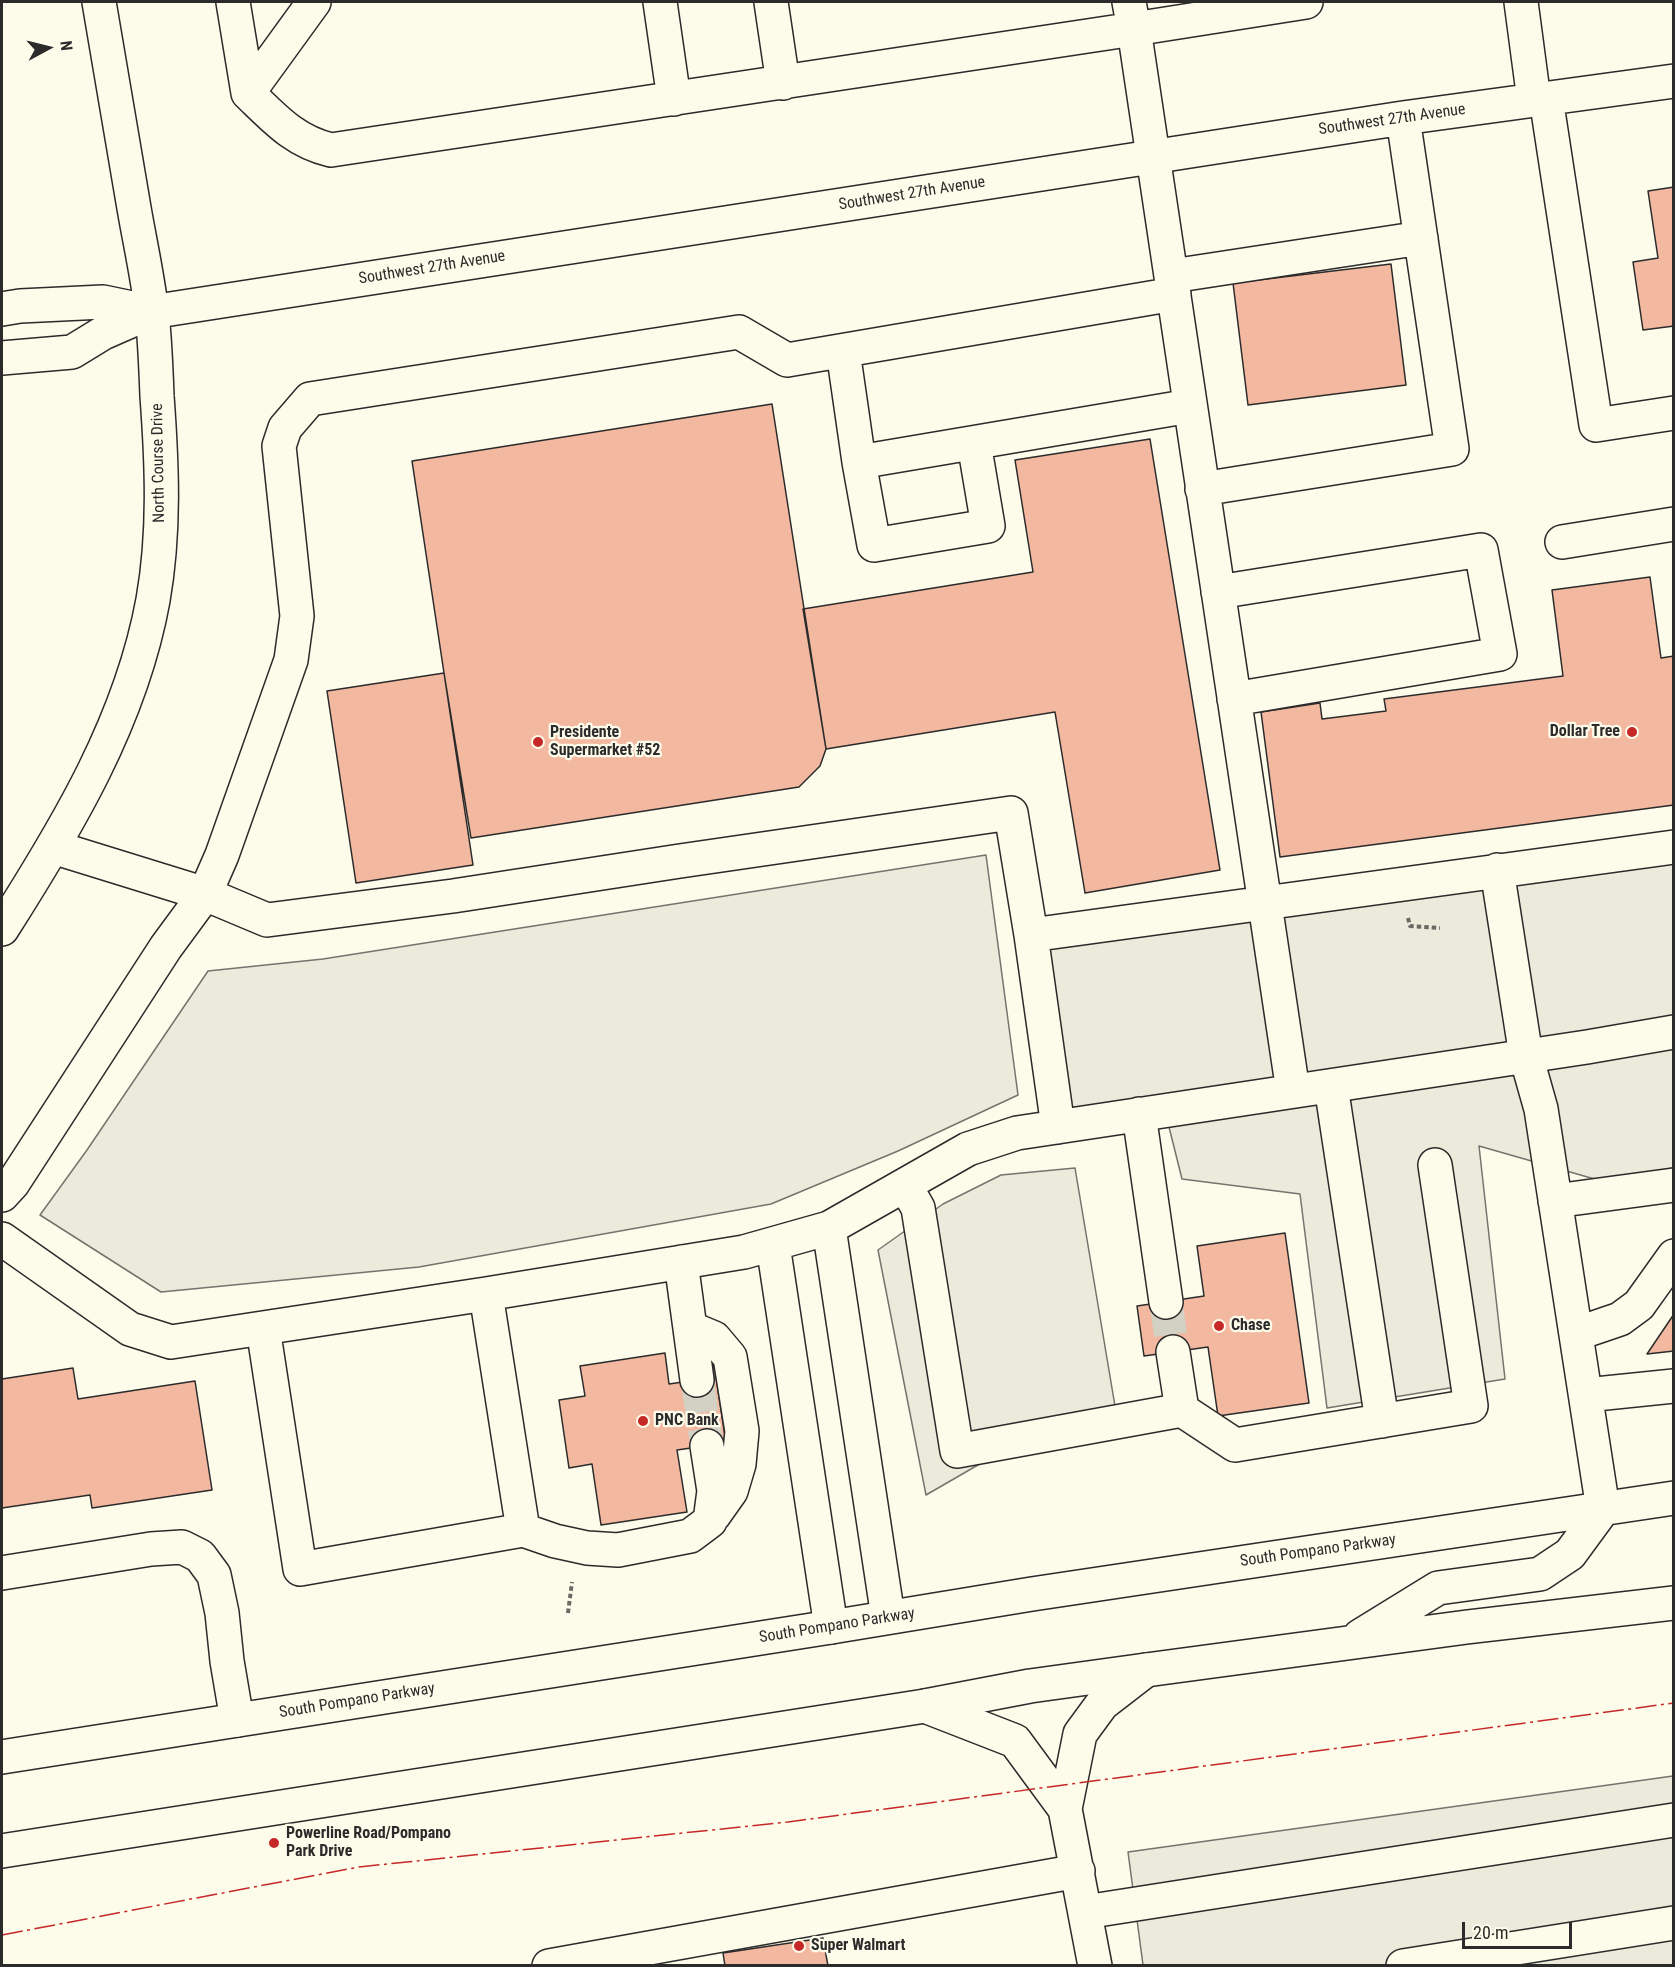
<!DOCTYPE html>
<html>
<head>
<meta charset="utf-8">
<style>
	body { margin:0 }
	#map { position:relative; width:1675px; height:1967px; overflow:hidden; background:#fdfbea; font-family:"Roboto Condensed",sans-serif }
	canvas { display:block }
	.frame { position:absolute; inset:0; border:3px solid #2b2b2b; pointer-events:none }
	.north { position:absolute; left:18px; top:18px; width:60px; height:60px; -webkit-text-stroke:4px #fdfbea; paint-order:stroke; rotate:83deg; font-size:16px; font-weight:700; line-height:24px; text-align:center; color:#2b2b2b }
	.north::after { content:''; display:block; margin:auto; width:21px; height:27px; background:#2b2b2b; clip-path:polygon(50% 0,100% 100%,50% 72%,0 100%) }
	.scale { position:absolute; left:1462px; top:1922px; width:110px; height:27px; box-sizing:border-box; border:3px solid #2b2b2b; border-top:0; padding-left:8px; font-size:18px; line-height:21px; white-space:nowrap; color:#2b2b2b; -webkit-text-stroke:4px #fdfbea; paint-order:stroke }
</style>
</head>
<body>
<div id="map">
<canvas width="1675" height="1967"></canvas>
<div class="frame"></div>
<div class="north">N</div>
<div class="scale">20 m</div>
</div>
<script>
const c = document.querySelector('canvas').getContext('2d');
c.lineJoin = 'round';
function paint(path, color) { c.fillStyle = color; c.fill(path, 'evenodd'); }
function strokePath(path, color, width, dash) { c.strokeStyle = color; c.lineWidth = width; c.lineCap = dash ? 'butt' : 'round'; c.setLineDash(dash || []); c.stroke(path); }
function drawText(font, color, halo, rows, align = 'center') {
  c.font = font + ' "Roboto Condensed",sans-serif'; c.lineWidth = 4.5; c.setLineDash([]); c.textBaseline = 'middle'; c.strokeStyle = halo; c.fillStyle = color; for (const [text, x, y, turn = 0] of rows) {
    c.save(); c.translate(x, y); c.rotate((+turn || 0) * Math.PI / 180); c.textAlign = isNaN(turn) ? turn : align; if (halo) c.strokeText(text, 0, 0); c.fillText(text, 0, 0); c.restore();
  }
}
const parking = new Path2D(`
	M1673,847V1168L1598,1180L1479,1146L1505,1379L1327,1408L1300,1194L1182,1179L1165,1111L1058,1127L1031,935Z
	M986,855L1018,1095L898,1151L771,1204L419,1267L161,1292L40,1215L87,1150L208,971L323,959Z
	M1075,1168L1117,1418L1016,1443L926,1495L878,1250L943,1204L1001,1175Z
	M1673,1776V1965H1143L1128,1852Z`);
const building = new Path2D(`
	M1674,187V326L1643,330L1633,262L1658,258L1648,191Z
	M1391,264L1406,385L1248,405L1233,283Z
	M772,404L826,749L820,766L799,787L471,838L444,673L412,461Z
	M1150,439L1220,870L1085,893L1055,712L826,749L803,609L1033,572L1015,460Z
	M1650,577L1661,658L1674,656V805L1280,857L1261,712L1320,703L1322,719L1386,711L1384,699L1563,676L1552,590Z
	M444,673L473,865L356,883L327,691Z
	M1285,1233L1309,1403L1218,1416L1208,1347L1144,1356L1137,1306L1204,1296L1197,1246Z
	M1674,1314V1351L1647,1354Z
	M665,1353L669,1384L716,1377L726,1443L677,1450L687,1512L601,1525L592,1464L569,1468L559,1400L585,1396L580,1366Z
	M73,1368L78,1399L195,1381L212,1490L92,1508L90,1495L2,1508V1379Z
	M823,1938L828,1966H725L723,1953Z`);
const minorTunnel = new Path2D(`
	M1166,1302L1173,1352
	M697,1380L707,1446`);
const path = new Path2D(`
	M1408,918L1410,926L1440,928
	M568,1613L572,1582`);
const minor = new Path2D(`
	M233,2L248,93
	M314,2L248,93C275,119 294,141 331,150L1134,29L1129,2
	M660,2L674,99
	M771,2L783,83
	M1521,2L1534,100
	M1546,98L1596,425L1674,413
	M1172,276L1421,238
	M2,309L20,306L103,302L151,312
	M843,351L859,462L1190,406
	M2,358L72,352L103,333L151,312L1403,118L1674,81
	M859,462L874,545L988,526L974,443
	M1202,489L1452,449L1403,118
	M1562,542L1674,524
	M1218,592L1481,550L1500,654L1234,699
	M53,847L205,894L267,920L453,896L680,861L1011,813L1031,935L1058,1127
	M1497,870L1526,1056L1541,1109L1603,1509
	M2,929C67,827 131,721 153,600C165,532 162,464 157,396C156,369 155,341 152,314C148,278 140,243 134,208C122,139 111,70 99,2
	M1031,935L1674,847
	M1331,1086L1382,1421
	M1293,1091L1134,29L1306,2
	M1139,1114L1166,1302
	M905,1185L918,1208L957,1451L1182,1410L1173,1352
	M2,1195L13,1183L166,947L205,894L222,855L291,660L297,616L279,446L285,428L310,399L739,332L787,360L1174,294
	M1555,1201L1674,1185
	M829,1228L888,1617
	M2,1239L130,1329L171,1342L486,1294L744,1252L829,1228L968,1149L1017,1133L1587,1047L1674,1032
	M773,1245L831,1627
	M681,1262L697,1380
	M263,1328L300,1569L523,1530L486,1294
	M690,1328L714,1338L730,1357L742,1431L739,1464L731,1491L714,1515
	M1576,1334L1620,1319L1639,1305L1674,1256
	M1586,1395L1674,1386
	M1182,1410L1235,1445L1471,1406L1435,1165
	M523,1530L555,1541L587,1548L618,1550L690,1536L710,1521L714,1491L707,1446
	M2,1573L151,1549L182,1547L200,1556L214,1575L222,1613L227,1661L237,1720
	M925,1706L1015,1741L1065,1809
	M1085,1912L1674,1820
	M549,1966L1078,1871
	M1095,1966L1065,1809L1080,1734L1102,1704L1146,1670
	M1403,1966L1674,1923`);
const major = new Path2D(`
	M1360,1636L1438,1588L1540,1574L1570,1554L1603,1509
	M2,1757L831,1627L1032,1594L1674,1498
	M2,1851L925,1706L1030,1686L1146,1670L1467,1627L1674,1603`);
const power = new Path2D(`
	M2,1935L359,1867L788,1822L1674,1703`);
const markers = [
	[1632,732,6,"#c62828"],
	[538,742,6,"#c62828"],
	[1219,1326,6,"#c62828"],
	[643,1421,6,"#c62828"],
	[274,1843,6,"#c62828"],
	[799,1946,6,"#c62828"]
];
const streetNames = [
	["Southwest 27th Avenue",1392,120,-8],
	["Southwest 27th Avenue",912,194,-9],
	["Southwest 27th Avenue",432,268,-9],
	["North Course Drive",159,463,-91],
	["South Pompano Parkway",1318,1551,-8],
	["South Pompano Parkway",837,1626,-9],
	["South Pompano Parkway",357,1701,-9]
];
const poiNames = [
	["Dollar Tree",1620,732,"right"],
	["Presidente",550,733],
	["Supermarket #52",550,751],
	["Chase",1231,1326],
	["PNC Bank",655,1421],
	["Powerline Road/Pompano",286,1834],
	["Park Drive",286,1852],
	["Super Walmart",811,1946]
];
paint(parking, '#eceadb');
strokePath(parking, '#74746e', 1.5);
paint(building, '#f2b8a0');
strokePath(building, '#2b2b2b', 1.5);
strokePath(minorTunnel, '#d3d1c4', 33, [33, 16]);
strokePath(minor, '#2b2b2b', 36);
strokePath(major, '#2b2b2b', 36);
strokePath(path, '#6a6964', 4, [4.5, 3]);
strokePath(minor, '#fdfbea', 33);
strokePath(major, '#fdfbea', 33);
strokePath(power, '#c62828', 1.5, [21, 4.5, 3, 4.5]);
for (const [x, y, r, color] of markers) { const dot = new Path2D(); dot.arc(x, y, r, 0, 2 * Math.PI); c.fillStyle = color; c.fill(dot); strokePath(dot, '#fdfbea', 2); }
drawText('16px', '#2b2b2b', '#fdfbea', streetNames);
drawText('bold 16px', '#2b2b2b', '#fdfbea', poiNames, 'left');
</script>
</body>
</html>
